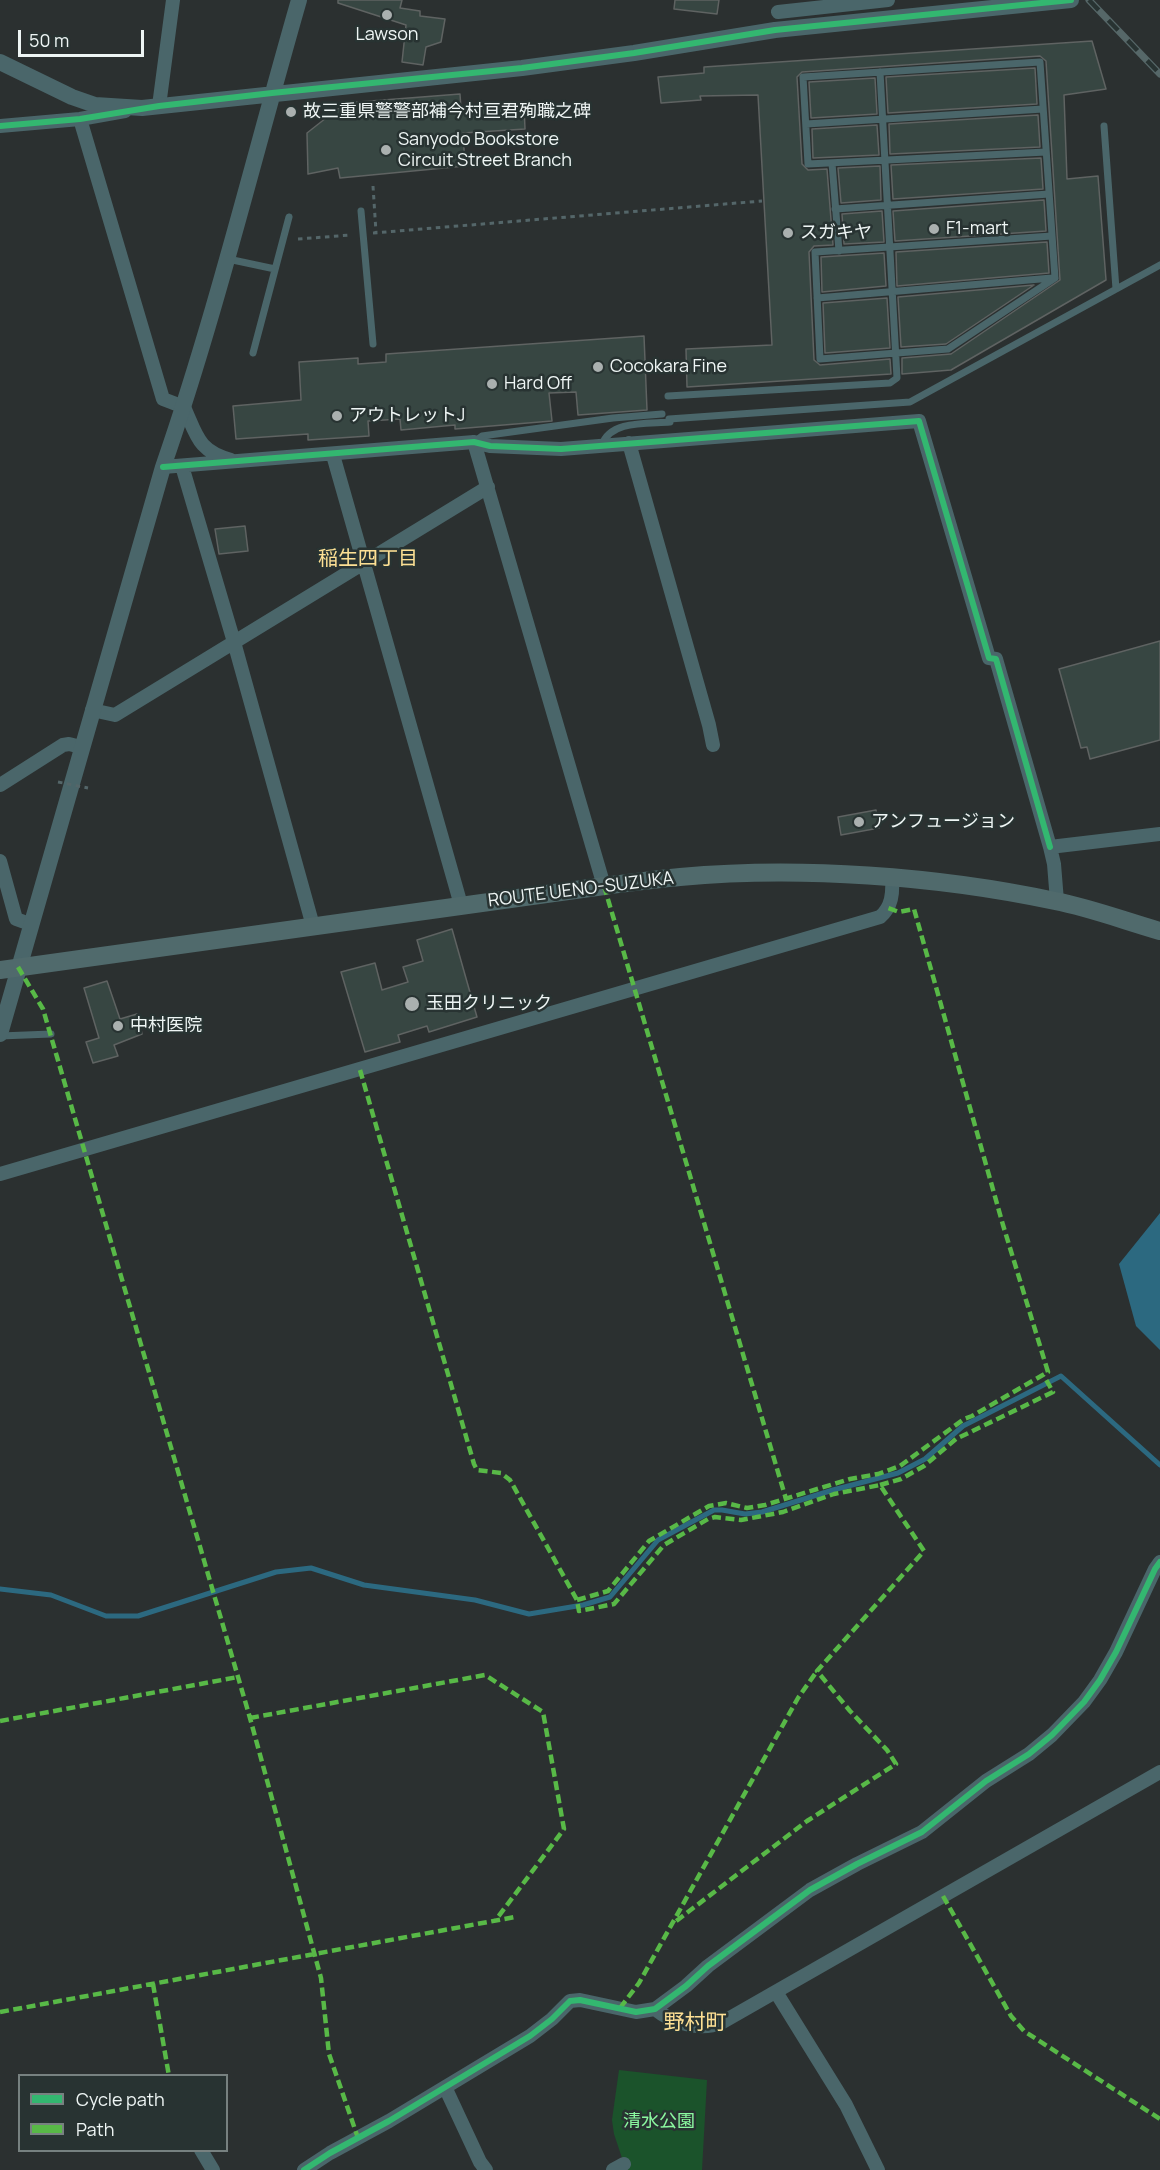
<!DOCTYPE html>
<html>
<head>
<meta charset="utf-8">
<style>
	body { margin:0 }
	#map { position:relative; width:1160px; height:2170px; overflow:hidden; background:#2b3030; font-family:Manrope,sans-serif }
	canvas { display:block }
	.legend { position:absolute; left:18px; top:2074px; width:210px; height:78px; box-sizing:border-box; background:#283332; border:2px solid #778180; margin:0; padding:8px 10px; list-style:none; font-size:18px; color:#eef5f4 }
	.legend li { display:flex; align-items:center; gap:12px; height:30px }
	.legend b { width:30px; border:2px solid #778180 }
	.scale { position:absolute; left:18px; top:30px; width:126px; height:27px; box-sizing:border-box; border:3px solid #eef5f4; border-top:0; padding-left:8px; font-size:18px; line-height:21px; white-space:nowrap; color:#eef5f4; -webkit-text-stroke:4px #283332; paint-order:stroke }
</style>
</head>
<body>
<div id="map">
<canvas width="1160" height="2170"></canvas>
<ul class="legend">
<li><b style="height:8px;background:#33b770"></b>Cycle path</li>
<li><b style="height:8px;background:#58b947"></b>Path</li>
</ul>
<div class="scale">50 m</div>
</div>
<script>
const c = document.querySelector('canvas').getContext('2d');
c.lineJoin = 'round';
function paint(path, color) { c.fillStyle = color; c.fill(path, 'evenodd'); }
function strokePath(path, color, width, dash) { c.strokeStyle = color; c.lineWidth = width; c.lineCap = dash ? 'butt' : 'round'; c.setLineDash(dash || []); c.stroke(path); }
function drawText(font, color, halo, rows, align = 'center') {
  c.font = font + ' Manrope,"Noto Sans JP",sans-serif'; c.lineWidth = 5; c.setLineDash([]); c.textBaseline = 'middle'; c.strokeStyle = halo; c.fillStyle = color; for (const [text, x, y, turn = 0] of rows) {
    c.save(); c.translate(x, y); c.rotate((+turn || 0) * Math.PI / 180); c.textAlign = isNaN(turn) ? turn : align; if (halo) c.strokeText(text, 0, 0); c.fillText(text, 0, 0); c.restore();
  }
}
const green = new Path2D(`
	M619,2070L707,2080L702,2170H626L614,2134L612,2120Z`);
const water = new Path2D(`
	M1160,1213V1350L1136,1326L1119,1264Z`);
const stream = new Path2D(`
	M0,1589L51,1595L106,1616H138L276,1572L311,1568L364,1585L475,1600L529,1614L583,1605L610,1597L658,1540L714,1510H722L745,1514L762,1512L833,1490L898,1473L925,1459L963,1426L1061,1376L1160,1465`);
const building = new Path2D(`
	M338,0H402L400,8L420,11V16L445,19L441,42L426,47L423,65L402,62L406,25L338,3Z
	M675,0H719L717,14L674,9Z
	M1092,41L1106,89L1064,95L1067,179L1098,176L1106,280L951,370L902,374V358L951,354L1060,280L1046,61L1040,56L802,72L797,77L802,164L808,170L827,169L833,245L814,246L809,252L814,360L820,365L890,359L891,374L687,387L686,349L772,345L758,95L700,96L701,100L661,103L658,77L704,73V67Z
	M1035,68L1037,104L888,113L886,77Z
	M875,78L877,114L811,118L809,82Z
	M460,94L461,109L524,105L525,129L463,133L465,166L340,178L338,168L308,174L307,133L345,103Z
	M1038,115L1040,147L890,154L889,124Z
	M877,125L879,155L813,158L812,129Z
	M1041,158L1043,189L893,199L891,165Z
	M880,166L881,200L841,203L838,168Z
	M1044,200L1046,231L895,241L893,211Z
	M882,211L884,242L844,244L842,214Z
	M1047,242L1049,273L897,286L896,252Z
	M884,253L886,286L822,292L821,257Z
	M1034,285L946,344L901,347L898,297Z
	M887,298L890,348L825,353L823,303Z
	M644,336L647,410L578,415L576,392L549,393L552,421L455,429V425L401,430L400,419L368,421L369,436L308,440V434L236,439L233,406L301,400L299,362L358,358V364L386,362V354Z
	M245,526L248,551L219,554L215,529Z
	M1160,641V740L1090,759L1087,747L1081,748L1059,669Z
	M876,810L879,828L841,835L838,817Z
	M452,929L477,1017L429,1032L427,1026L398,1035L400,1042L365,1052L341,972L375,963L382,990L408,982L403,967L423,961L417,940Z
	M107,981L120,1019L137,1014L142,1034L114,1045L118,1056L93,1063L86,1042L99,1038L84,988Z`);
const path = new Path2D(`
	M373,186L376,232
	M373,233L762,201
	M298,239L351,235`);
const service = new Path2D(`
	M806,124L1043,109
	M1104,126L1116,289
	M1046,152L808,164L803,77L1040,62L1055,278
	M832,163L839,251
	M835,209L1049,194
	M361,211L373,344
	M1052,236L815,252L820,359L948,349L1055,278
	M228,259L275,269
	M817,298L1052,278
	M253,353L289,217
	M668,396L890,383L897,378L880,72
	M669,419L910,402L1160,265
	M474,442L482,436L613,418L662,414
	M602,445C610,420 648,424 670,422
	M0,1036L51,1034`);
const minor = new Path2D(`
	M778,12L888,0
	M159,106L173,0
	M80,119L163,399L184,407C197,436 198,451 231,460
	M0,126L80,119L125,111
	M474,442L604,886
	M629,443L709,725L713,745
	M333,455L461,905
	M182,466L234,642L313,926
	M163,467L474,442L490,446L561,449L919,421L989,658L996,659L1050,847
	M92,710L115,715L488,487
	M0,785L63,745L69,744L81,747
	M0,861L16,919L30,924
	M1057,901L1054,864L1050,847L1160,834
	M0,1174L880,917C892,907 893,893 892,878
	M776,1992L846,2105L878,2170
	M655,2009C672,2023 700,2031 721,2023L1160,1772
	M445,2087L480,2162L486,2170
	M201,2150L213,2170
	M304,2170L330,2153L389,2121L530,2036L552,2019L570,2001L580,2000L636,2012L655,2009L686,1986L708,1966L810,1890L857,1864L922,1832L986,1781L1029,1754L1052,1735L1084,1702L1100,1680L1116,1652L1155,1569L1160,1562
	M613,2170L624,2164`);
const tertiary = new Path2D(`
	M0,62L72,97L95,105L142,108L522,68L634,53L775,30L1071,0
	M0,1034L163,467C216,314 254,156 299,0`);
const secondary = new Path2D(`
	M0,970L604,886C629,883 655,879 680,877C799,866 938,876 1055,901C1091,908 1125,921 1160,931`);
const rail = new Path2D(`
	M1089,0L1160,74`);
const pathBridge = new Path2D(`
	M58,782L88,788`);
const quiet = new Path2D(`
	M604,886L786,1499
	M18,967L43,1009L250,1718L321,1978L329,2054L358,2138
	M360,1070L474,1464L477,1470L501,1473L510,1480L577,1600L579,1611L614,1604L664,1545L708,1519L715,1517L741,1520L783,1512L834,1494L880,1485L924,1551L817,1671L850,1711L887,1750L896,1764L807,1821L675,1922
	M880,1485L901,1479L924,1466L956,1439L1053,1392L1044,1376
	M577,1600L608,1591L649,1541L709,1506L726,1503L747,1508L765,1505L850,1479L878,1474L900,1466L964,1419L972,1416L1048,1372L1003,1225L914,909L899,912L888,908
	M250,1718L485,1675L543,1712L564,1829L495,1921
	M0,1721L238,1677
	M943,1896L1011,2016L1024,2031L1160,2119
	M153,1984L169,2076
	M620,2008L639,1983L798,1698L817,1671
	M0,2012L515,1917`);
const cycleway = new Path2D(`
	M0,126L80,119L159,106L272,93L522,68L634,53L775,30L1071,0
	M163,467L474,442L490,446L561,449L919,421L989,658L996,659L1050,847
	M304,2170L330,2153L389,2121L530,2036L552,2019L570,2001L580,2000L636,2012L655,2009L686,1986L708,1966L810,1890L857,1864L922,1832L986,1781L1029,1754L1052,1735L1084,1702L1100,1680L1116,1652L1155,1569L1160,1562`);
const markers = [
	[387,15,6,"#aab0af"],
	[291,112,6,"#aab0af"],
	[386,150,6,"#aab0af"],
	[934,229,6,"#aab0af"],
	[788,233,6,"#aab0af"],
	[598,367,6,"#aab0af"],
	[492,384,6,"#aab0af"],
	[337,416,6,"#aab0af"],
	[859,822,6,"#aab0af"],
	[412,1004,8,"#aab0af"],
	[118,1026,6,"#aab0af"]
];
const poiNames = [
	["Lawson",387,35,"center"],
	["故三重県警警部補今村亘君殉職之碑",303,112],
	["Sanyodo Bookstore",398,140],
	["Circuit Street Branch",398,161],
	["F1-mart",946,229],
	["スガキヤ",800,233],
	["Cocokara Fine",610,367],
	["Hard Off",504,384],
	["アウトレットJ",349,416],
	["アンフュージョン",871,822],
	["玉田クリニック",426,1004],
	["中村医院",130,1026]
];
const streetNames = [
	["ROUTE UENO-SUZUKA",581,890,-7]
];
const parkNames = [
	["清水公園",659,2122]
];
const neighbourhoodNames = [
	["稲生四丁目",368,559]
];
const quarterNames = [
	["野村町",695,2023]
];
paint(green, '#1b532b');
paint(water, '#2c6980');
strokePath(stream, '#2c6980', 5);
paint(building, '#374642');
strokePath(building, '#5f6362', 1.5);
strokePath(path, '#546669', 3, [4.5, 4.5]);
strokePath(service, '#4a666a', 7);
strokePath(minor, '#4a666a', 14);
strokePath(tertiary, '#4a666a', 16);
strokePath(secondary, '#506a6c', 18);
strokePath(rail, '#566768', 7);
strokePath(rail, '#283332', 4.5, [14]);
strokePath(pathBridge, '#546669', 3, [4.5, 4.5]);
strokePath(quiet, '#58b947', 4.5, [9, 4.5]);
strokePath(cycleway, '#33b770', 6);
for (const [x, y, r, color] of markers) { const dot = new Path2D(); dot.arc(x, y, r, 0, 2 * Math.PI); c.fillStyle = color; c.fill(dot); strokePath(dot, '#283332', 2); }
drawText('18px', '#eef5f4', '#283332', poiNames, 'left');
drawText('18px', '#eef5f4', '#283332', streetNames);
drawText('18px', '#8bf9a0', '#283332', parkNames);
drawText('20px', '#fde094', '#283332', neighbourhoodNames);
drawText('21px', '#fde094', '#283332', quarterNames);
</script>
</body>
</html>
